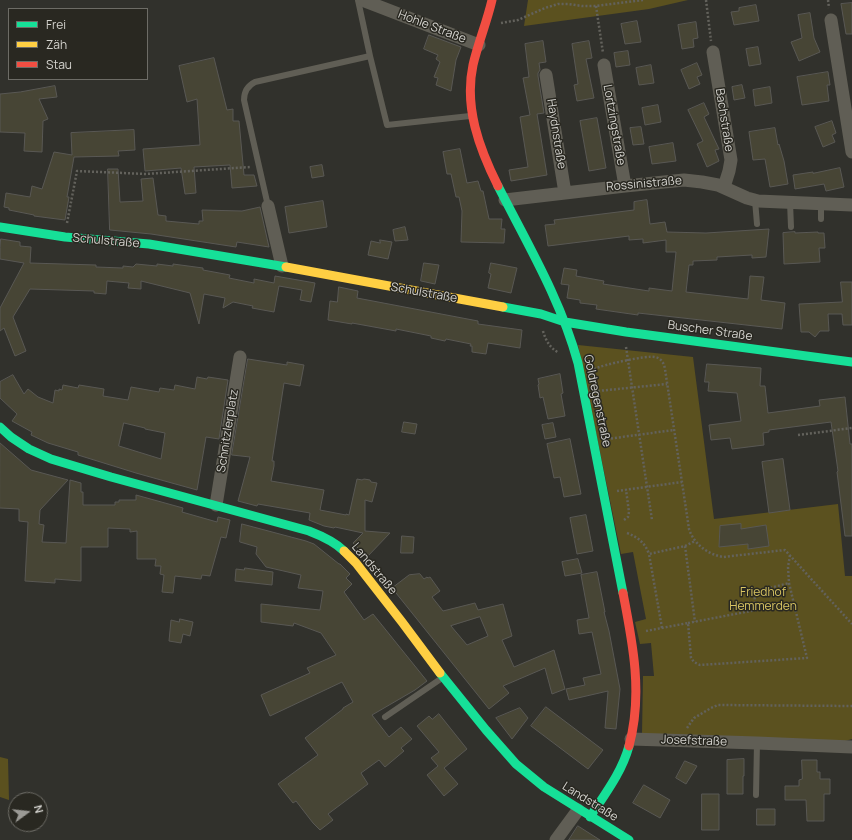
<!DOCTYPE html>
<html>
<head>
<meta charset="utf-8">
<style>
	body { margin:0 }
	#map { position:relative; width:852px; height:840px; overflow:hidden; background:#31312c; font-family:Manrope,sans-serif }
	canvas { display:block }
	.legend { position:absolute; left:8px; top:8px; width:140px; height:72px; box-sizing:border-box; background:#292821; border:1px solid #6d6c66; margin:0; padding:5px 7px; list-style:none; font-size:12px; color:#d4d3ce }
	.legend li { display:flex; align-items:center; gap:8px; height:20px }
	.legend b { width:20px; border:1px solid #6d6c66 }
	.north { position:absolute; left:8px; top:792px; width:40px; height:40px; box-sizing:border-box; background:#292821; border:1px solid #6d6c66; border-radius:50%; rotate:75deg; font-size:11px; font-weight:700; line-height:16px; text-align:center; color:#d4d3ce }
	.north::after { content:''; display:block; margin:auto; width:14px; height:18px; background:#9b9a95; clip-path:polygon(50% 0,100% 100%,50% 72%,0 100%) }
</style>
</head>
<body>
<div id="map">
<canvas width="852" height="840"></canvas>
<ul class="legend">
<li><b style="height:5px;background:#16e098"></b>Frei</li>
<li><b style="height:5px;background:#ffcf43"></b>Zäh</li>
<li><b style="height:5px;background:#f24e42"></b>Stau</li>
</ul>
<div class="north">N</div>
</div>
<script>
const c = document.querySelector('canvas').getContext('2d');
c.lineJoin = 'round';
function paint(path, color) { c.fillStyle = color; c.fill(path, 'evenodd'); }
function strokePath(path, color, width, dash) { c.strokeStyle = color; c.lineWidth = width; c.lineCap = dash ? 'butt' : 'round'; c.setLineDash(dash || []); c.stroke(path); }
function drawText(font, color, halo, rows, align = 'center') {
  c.font = font + ' Manrope,sans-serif'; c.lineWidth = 3; c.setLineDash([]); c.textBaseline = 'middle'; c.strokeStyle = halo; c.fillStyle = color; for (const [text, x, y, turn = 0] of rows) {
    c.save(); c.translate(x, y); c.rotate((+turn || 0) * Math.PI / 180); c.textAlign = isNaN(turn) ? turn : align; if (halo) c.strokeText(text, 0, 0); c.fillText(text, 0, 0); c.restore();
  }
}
const green = new Path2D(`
	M528,0H688L649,9L524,26Z
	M578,345L693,357L714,519L838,504L845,576H852V739L842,742L642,734L643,676H654L651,643L640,644L635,622L646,619L633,552L621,554Z
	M0,757L8,759L9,800L0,797Z`);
const building = new Path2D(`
	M852,3V34H846L841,4Z
	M756,5L759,21L734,25L731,12L739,11V8Z
	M810,13L814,38L820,52L799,61L791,42L802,38L798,15Z
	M637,21L641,42L625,44L621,24Z
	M696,22L698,38L693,39L694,47L682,49L678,25Z
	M429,35L461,47L456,60L451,91L436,85L438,78L434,77L440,62L436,59L438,55L424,49Z
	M543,41L546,62L539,63L540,70L538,73V76L544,113L537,114L547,175L511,181L509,170L528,167L520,117L530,115L523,78L529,77L525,44Z
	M589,41L592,58L586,59L594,98L577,101L574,85L578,84L572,44Z
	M758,47L761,64L749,66L746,49Z
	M628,51L630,65L616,67L614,53Z
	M214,58L227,110L233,109V121H239L244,175H254L257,186L232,188L230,165L194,167L196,193L185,194L181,168L145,171L143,149L200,145L197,99L187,102L179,66Z
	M697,63L702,75L697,77L700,84L689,89L681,70Z
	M651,65L654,83L639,85L636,68Z
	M828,72L830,85H827L829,101L802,105L797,77Z
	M742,85L745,98L734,100L732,87Z
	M55,86L57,97L39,99L48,119L43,121L42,152L24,151L25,133L0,132V94L20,92Z
	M770,87L772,103L755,106L753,90Z
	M704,103L709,114L704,117L719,149L715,150L719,161L707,167L697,144L703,141L688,110Z
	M658,105L661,122L645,125L642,108Z
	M597,118L606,168L589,171L580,121Z
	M832,121L836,133L832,135L835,142L823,147L815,127Z
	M641,127L644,144L633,145L630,128Z
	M775,128L778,145L779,144L784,161L788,184L770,187L765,159L753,160L749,132Z
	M134,130L135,150L118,151L119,156L74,157L67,197H69L65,220L34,216V215L9,210V208L4,207L6,193L30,197L32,186L42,189L54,152L72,155L71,133Z
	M673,143L676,161L652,164L649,147Z
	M460,149L467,183L478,181L481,191H483L489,219H502L501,229H505L504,243L461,242L462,211L459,197H456L451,174H447L443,152Z
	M322,165L324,176L312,178L310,167Z
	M840,168L844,187L826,191L824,184L795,189L793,175L813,172V173Z
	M108,169H118L120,202L143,201L141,179L153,178L158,215L166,216V221L199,224V221H203L202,210L242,211L260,207L269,247L237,242L236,247L151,234L110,230Z
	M647,200L650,224L665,222L667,232L706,233L769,229L766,257L752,258V255L717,257V260L693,261V265H689L686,292L748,299L750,276L764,277L761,300L785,303L782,329L638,313V315L596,309L597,305L580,303V300L567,298L569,285L561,284L564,268L577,270L576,276L604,281L603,284L649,291V288L672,291L676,252H666V240L643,243V239L629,240V236L548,246L545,225L555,224L554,220L634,210V202Z
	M323,201L327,227L289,233L285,207Z
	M405,227L408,240L395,241L393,230Z
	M795,232V233L818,232V233H824L825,248H819L820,262L784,264L783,233Z
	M1,239L20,242V246L31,247L30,263L96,265V267L123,268V266L133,267L136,264L157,266V264L173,266V264L203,268V270L230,275L229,278L254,283V279L274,283L275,276L315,283L311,302L300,300L302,290L279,286L274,312L252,308L253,306L233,302L223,308L225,298L204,294L199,324L190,293L141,281V289L128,288L129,283L107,281L106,294L94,293V291L30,289L13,317L26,351L15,356L4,328L0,331V308L24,263L0,259V248Z
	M380,240L392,242L388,259L368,255L371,241L380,243Z
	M424,263L439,265L435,284L421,281Z
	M491,263L517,268L511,293L488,288L491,274L489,273Z
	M841,282H852V325H843L842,314H828L829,331H820L815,337L809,332H801L799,304L842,302Z
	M339,287L358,291L357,298L478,321V324L522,330L520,348L488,343L486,354L472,352V346H470L471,344L446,339L445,341L431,338V336L396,329V331L352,323V324L328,320L330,301L337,302Z
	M248,359L287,365V362L304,365L300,386L284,383L272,461H274V466L271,481L324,490L320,510L346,515V514L349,515L357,479L362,480L364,479L370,480L371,482L377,483L372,502L365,500V531L390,533L367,557L353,543L363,533L335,527L334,528L324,526L309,520L310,513L258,504L257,506L238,501L250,457L232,455Z
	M707,364L761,368L760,386H765L768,413L820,406L819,400L845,397L850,444H852V536H845L837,472L838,471L831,422L769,430V432L763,433L764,445L732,449L730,438L711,440L709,425L741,421L737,393L708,391L709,382H705Z
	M560,374L563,393L561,394L565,416L548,419L543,397L540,398L538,385L539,384L538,379Z
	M13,375L24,394L28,389L38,397L53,403L55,390L59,391V389L62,390L63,385L78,388L79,385L104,389L103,396L128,400L131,387L159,392L160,388L174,390L175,385L195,389L197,377L207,379L208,377L228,380L219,439L206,437L197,490L136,473L78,455V452L48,443L31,435L32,432L12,421L17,414L0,398V382ZM124,423L145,428V429L165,433L161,459L119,446Z
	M404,422L417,424L415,434L402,432Z
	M553,423L556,437L545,439L542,425Z
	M570,439L581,494L564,497L560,477L554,478L547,444Z
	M0,443L31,470L68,480L40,510L39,524L44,525L42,542L66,543L70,480L81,483V492H83V505H115V502H119V500H136V495L183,508L182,512L217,522L218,517L230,520L226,538L221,537L210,576L202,575L201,579L175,576L173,593L162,592L164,575L160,574L161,566H155L156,559H137V531L130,532V529L108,528V547H81V581L55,579V583L25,581L28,522L19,521V509L0,508Z
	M783,459L790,510L769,513L762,462Z
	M586,515L593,551L577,554L570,518Z
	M242,524L306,541L314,544L339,564H340L350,574L346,578L352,584L344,592L364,620L373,614L427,681L415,690L372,715L389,737L401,727L412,739L401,748L404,751L385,767L379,760L361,773L368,784L328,814L333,820L320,830L313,823L296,801L293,803L278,784L318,755L305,738L343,709V708L353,702L342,682L270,716L261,695L310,673L307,668L336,655L321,633L294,623L293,626L261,622V604L320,610L323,591L298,588L301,575L266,567L256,554L257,547L240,542Z
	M741,524V529L766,525L769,546L748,549V544L719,547L720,526Z
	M402,536L414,537L413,553H401Z
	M578,559L582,573L565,576L562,562Z
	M245,568L273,572L272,585L235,581L236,569L244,570Z
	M597,572L605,612H604L609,631L620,689L616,729L605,728L608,691L569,700L566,689L585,685L583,678L601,674L592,632L579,634L577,620L589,618L581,575Z
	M420,574L424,579L427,577L428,578L430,577L440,591L432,597L443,611L475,603L478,610L503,604L512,636L502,640L514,667L554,650L565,689L552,694L545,668L503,686L509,693L489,709L392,588L409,575ZM480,617L488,636L467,645L451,626Z
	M180,619L193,622L190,636L183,634L181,643L169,641L171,620L179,622Z
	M546,707L603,750L588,769L531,726Z
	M520,708L528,718L512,739L496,718Z
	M439,714L467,749L444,768L458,784L444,796L427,775L438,766L431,758L439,752L417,726L429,716L432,719Z
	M744,759V776H743V794H727V760Z
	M802,760H817V772H820V779H830V794H824V821H807L806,800H785V786H799V780L802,779Z
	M685,761L697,766L686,784L676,778Z
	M644,785L670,800L660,818L633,803Z
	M702,794H719V830H702Z
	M757,809H775V825H757Z
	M578,826L600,840H569Z`);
const path = new Path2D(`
	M706,0L711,41
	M828,0L829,8
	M596,6L603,53
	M501,23L518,20L545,8L558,4H568L582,6H596L643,0
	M67,223L77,171L146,174L250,167
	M543,331C546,341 550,348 559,353
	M626,347L652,520
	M594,369C602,365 647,355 655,357C661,358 664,363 665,369L689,529C694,544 707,554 723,557L785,550L852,624
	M598,391L667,384
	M798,435L852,428
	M607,439L674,430
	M617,491L682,482
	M624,520L628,517L629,512L626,490
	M627,533C638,537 645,543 649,554
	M685,546L695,622
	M688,623L756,610L754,592L789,583
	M662,628L649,554L685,546L695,541
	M646,631L688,623L691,658L694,662L700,665L807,658L789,583L788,567L790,555
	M687,728L694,718L711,708L718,705L852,706`);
const lane = new Path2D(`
	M370,56L387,125L470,116
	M755,200L757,224
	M790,202L791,227
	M821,204V219
	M268,206L244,100C244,92 247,86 255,82L370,56L358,0
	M385,717L442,678
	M756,795L757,743`);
const street = new Path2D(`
	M362,0L479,45
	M831,20L852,152
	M713,52L731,160L729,171L724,187
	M604,65L625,186
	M546,75L565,193
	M505,200L625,186L684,180L702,182L718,185L747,198L758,201L852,205
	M268,206L282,266
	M216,505L240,357
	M631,739L757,743L852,747
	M556,840L578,810`);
const fast = new Path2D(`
	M498,186C527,243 561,300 578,363L623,593
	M0,227L65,237L149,244L286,267
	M503,307L541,314L565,322L626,332L852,362
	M0,427L11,437L29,449L51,459L111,477L309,531C322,536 335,542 344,551
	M440,673L486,730L516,764L544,787L629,840
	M590,817C605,794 622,772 629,746`);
const slow = new Path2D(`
	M286,267L503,307
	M344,551L356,563L402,622L440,673`);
const jam = new Path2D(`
	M492,0C487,22 478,43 473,65C464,107 479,148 498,186
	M623,593C633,644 643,695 629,746`);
const streetNames = [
	["Hohle Straße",432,27,21],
	["Bachstraße",724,120,81],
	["Lortzingstraße",614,125,80],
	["Haydnstraße",556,134,81],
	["Rossinistraße",644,184,-5],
	["Schulstraße",106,241,5],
	["Schulstraße",424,293,10],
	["Buscher Straße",710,331,8],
	["Goldregenstraße",597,401,78],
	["Schnitzlerplatz",228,431,-81],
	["Landstraße",374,569,50],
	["Josefstraße",694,741,2],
	["Landstraße",590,802,32]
];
const parkNames = [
	["Friedhof",763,593],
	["Hemmerden",763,607]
];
paint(green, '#5b511f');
paint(building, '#474535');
strokePath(building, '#595854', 1);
strokePath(path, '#63625c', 2.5, [2, 2]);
strokePath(lane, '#605e55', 6);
strokePath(street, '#605e55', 13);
strokePath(fast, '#16e098', 9);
strokePath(slow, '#ffcf43', 9);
strokePath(jam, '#f24e42', 9);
drawText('12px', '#d4d3ce', '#292821', streetNames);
drawText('12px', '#dac662', '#292821', parkNames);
</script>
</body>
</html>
